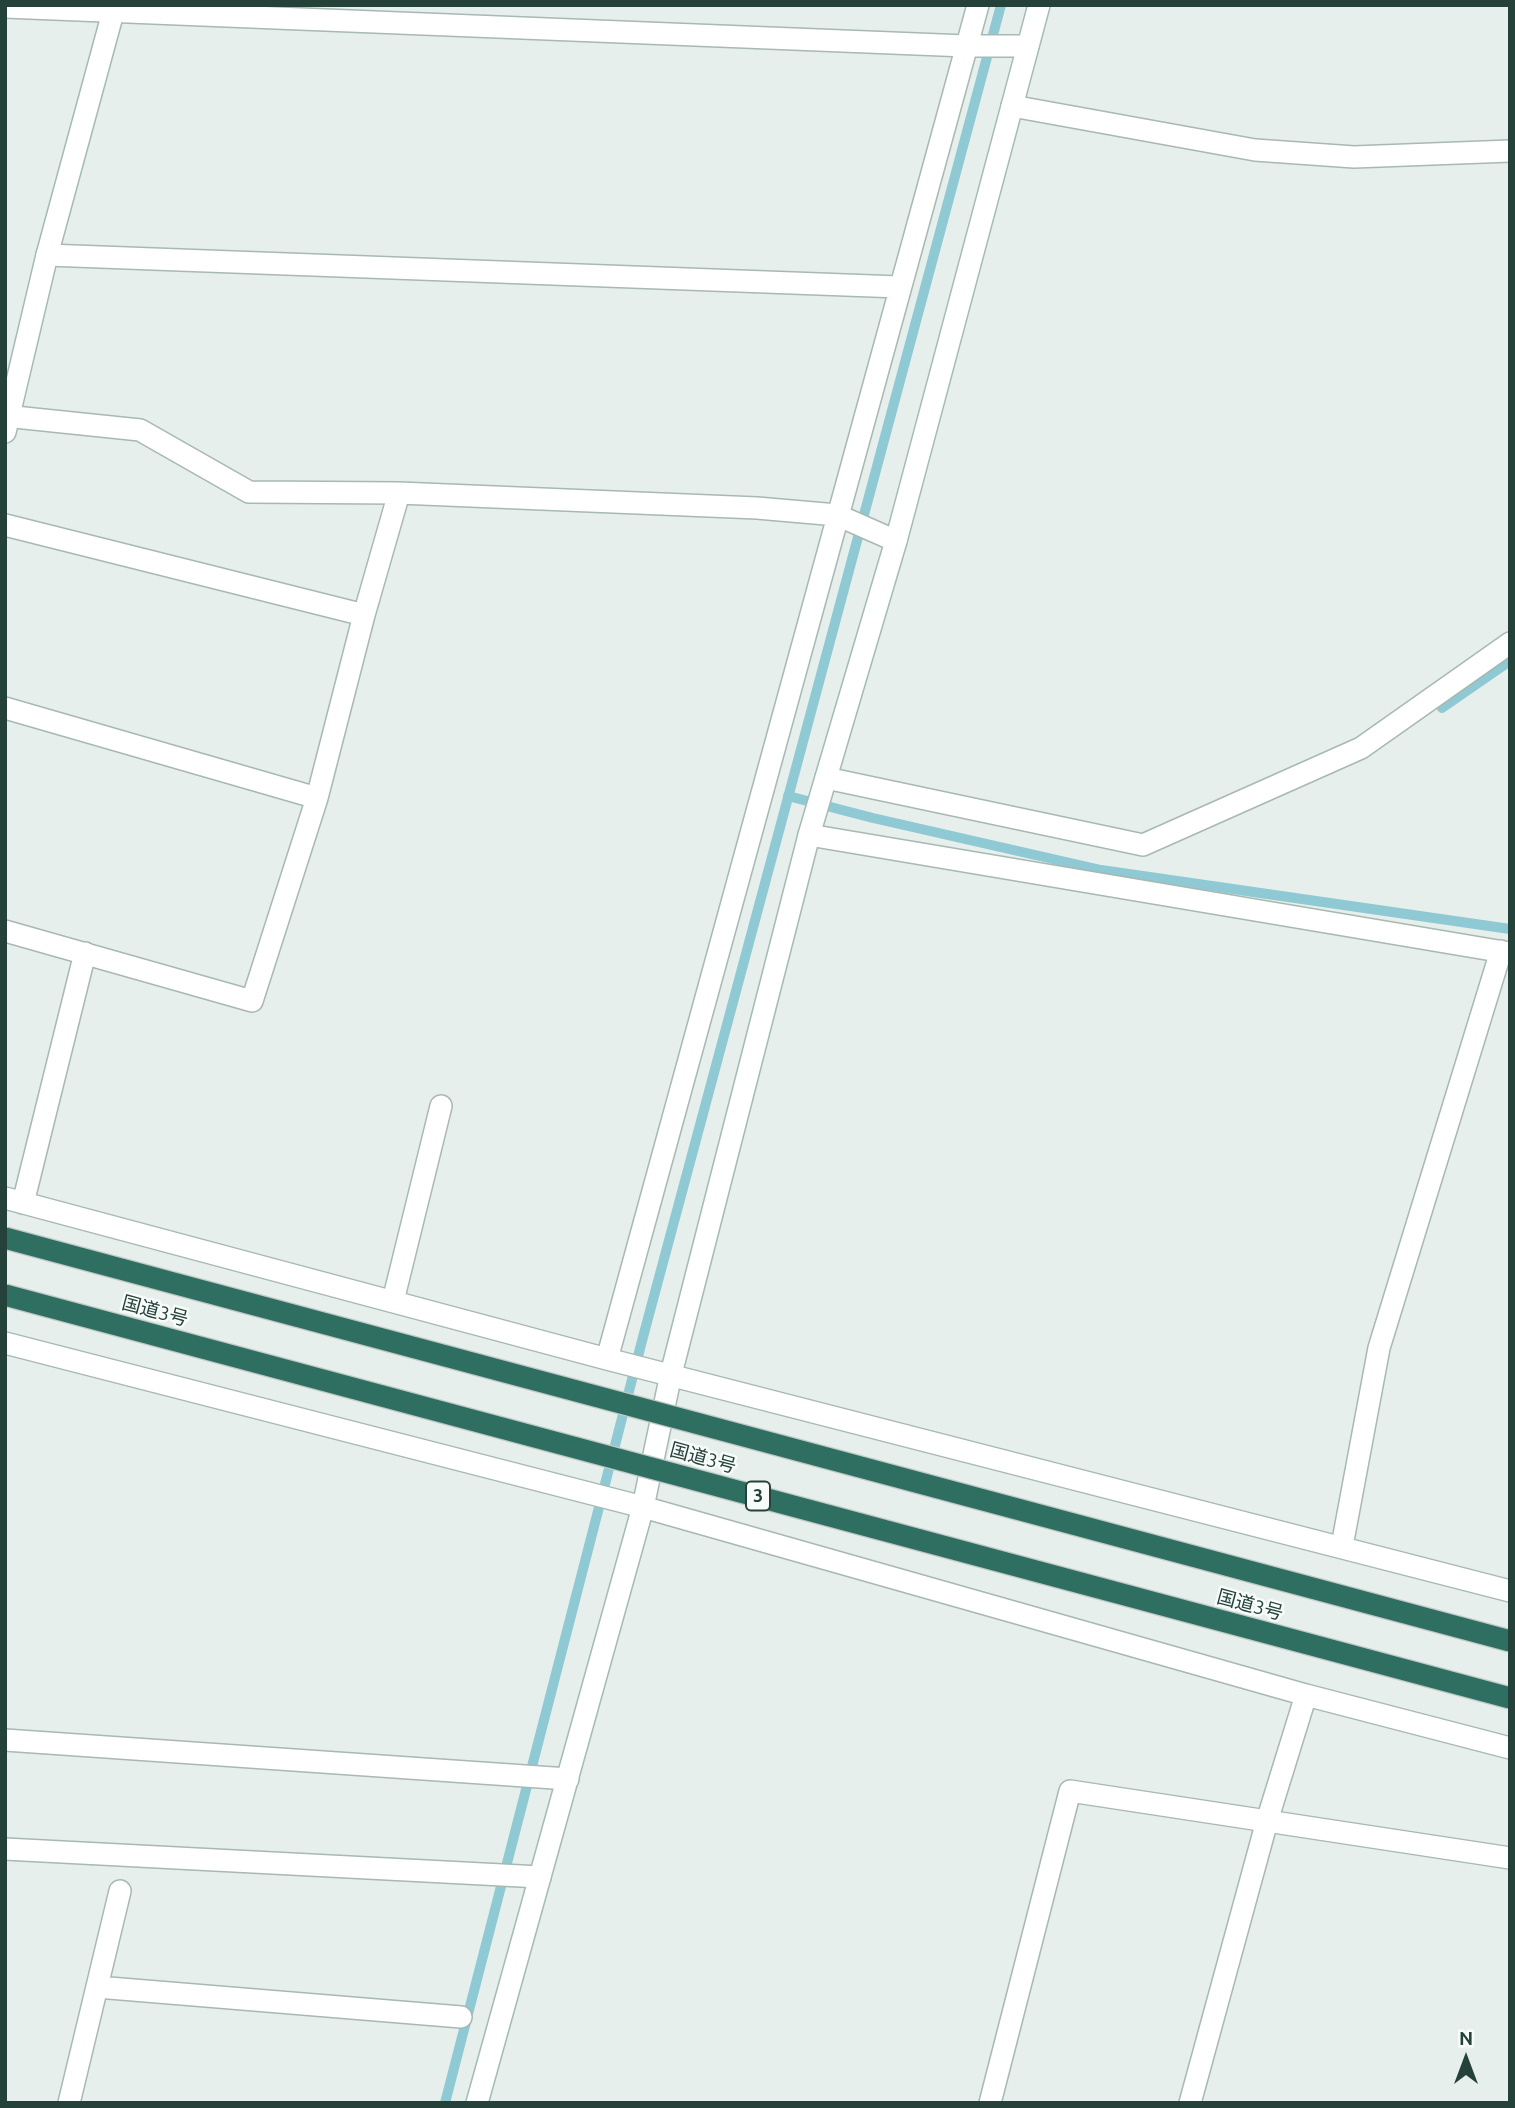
<!DOCTYPE html>
<html>
<head>
<meta charset="utf-8">
<style>
	body { margin:0 }
	#map { position:relative; width:1515px; height:2108px; overflow:hidden; background:#e6efeb; font-family:Ubuntu,sans-serif }
	canvas { display:block }
	.frame { position:absolute; inset:0; border:7px solid #24423a; pointer-events:none }
	.north { position:absolute; left:1431px; top:2024px; width:70px; height:70px; -webkit-text-stroke:5px #f7fbf9; paint-order:stroke; rotate:0deg; font-size:19px; font-weight:700; line-height:28px; text-align:center; color:#24423a }
	.north::after { content:''; display:block; margin:auto; width:24px; height:32px; background:#24423a; clip-path:polygon(50% 0,100% 100%,50% 72%,0 100%) }
</style>
</head>
<body>
<div id="map">
<canvas width="1515" height="2108"></canvas>
<div class="frame"></div>
<div class="north">N</div>
</div>
<script>
const c = document.querySelector('canvas').getContext('2d');
c.lineJoin = 'round';
function strokePath(path, color, width, dash) { c.strokeStyle = color; c.lineWidth = width; c.lineCap = dash ? 'butt' : 'round'; c.setLineDash(dash || []); c.stroke(path); }
function drawText(font, color, halo, rows, align = 'center') {
  c.font = font + ' Ubuntu,"Noto Sans JP",sans-serif'; c.lineWidth = 5; c.setLineDash([]); c.textBaseline = 'middle'; c.strokeStyle = halo; c.fillStyle = color; for (const [text, x, y, turn = 0] of rows) {
    c.save(); c.translate(x, y); c.rotate((+turn || 0) * Math.PI / 180); c.textAlign = isNaN(turn) ? turn : align; if (halo) c.strokeText(text, 0, 0); c.fillText(text, 0, 0); c.restore();
  }
}
const stream = new Path2D(`
	M1442,708L1510,661
	M788,796L873,818L1101,870L1510,929
	M445,2103L643,1337L1001,5`);
const street = new Path2D(`
	M5,7L966,46H1028
	M1012,106L1255,150L1354,157L1510,151
	M47,255L899,287
	M5,416L140,430L249,492L399,493L757,508L837,515L896,541
	M5,525L364,615
	M5,708L317,798L364,615L399,493
	M826,778L1143,845L1361,748L1510,643
	M809,835L1510,953
	M5,931L252,1001L317,798
	M5,1198L607,1359L1510,1591
	M23,1203L85,953
	M393,1301L441,1106
	M5,1343L643,1507L1306,1695L1510,1748
	M607,1359L978,5
	M643,1507L671,1374
	M1342,1546L1379,1348L1501,951
	M5,1740L568,1779
	M5,1849L540,1877
	M97,1987L461,2017
	M69,2103L120,1891
	M990,2103L1070,1791L1510,1858
	M1190,2103L1267,1821L1306,1695`);
const secondary = new Path2D(`
	M5,432L47,255L115,5
	M671,1374L809,835L896,541L1039,5
	M477,2103L643,1507`);
const highwayBridge = new Path2D(`
	M5,1238L1510,1641
	M5,1295L1510,1698`);
const shields = [
	[758,1496,24]
];
const shieldNames = [
	["3",758,1496]
];
const streetNames = [
	["国道3号",155,1311,15],
	["国道3号",703,1458,15],
	["国道3号",1250,1605,15]
];
strokePath(stream, '#8ec9d4', 10);
strokePath(street, '#a8b8b2', 24);
strokePath(secondary, '#a4bbb3', 24);
strokePath(street, '#fff', 21);
strokePath(secondary, '#fff', 21);
strokePath(highwayBridge, '#c2cac8', 24, []);
strokePath(highwayBridge, '#2f6f62', 21);
for (const [x, y, w] of shields) { const box = new Path2D(); box.roundRect(x - w / 2, y - 14.5, w, 29, 5); c.fillStyle = '#f7fbf9'; c.fill(box); strokePath(box, '#24423a', 2); }
drawText('bold 18px', '#24423a', null, shieldNames);
drawText('19px', '#24423a', '#f7fbf9', streetNames);
</script>
</body>
</html>
